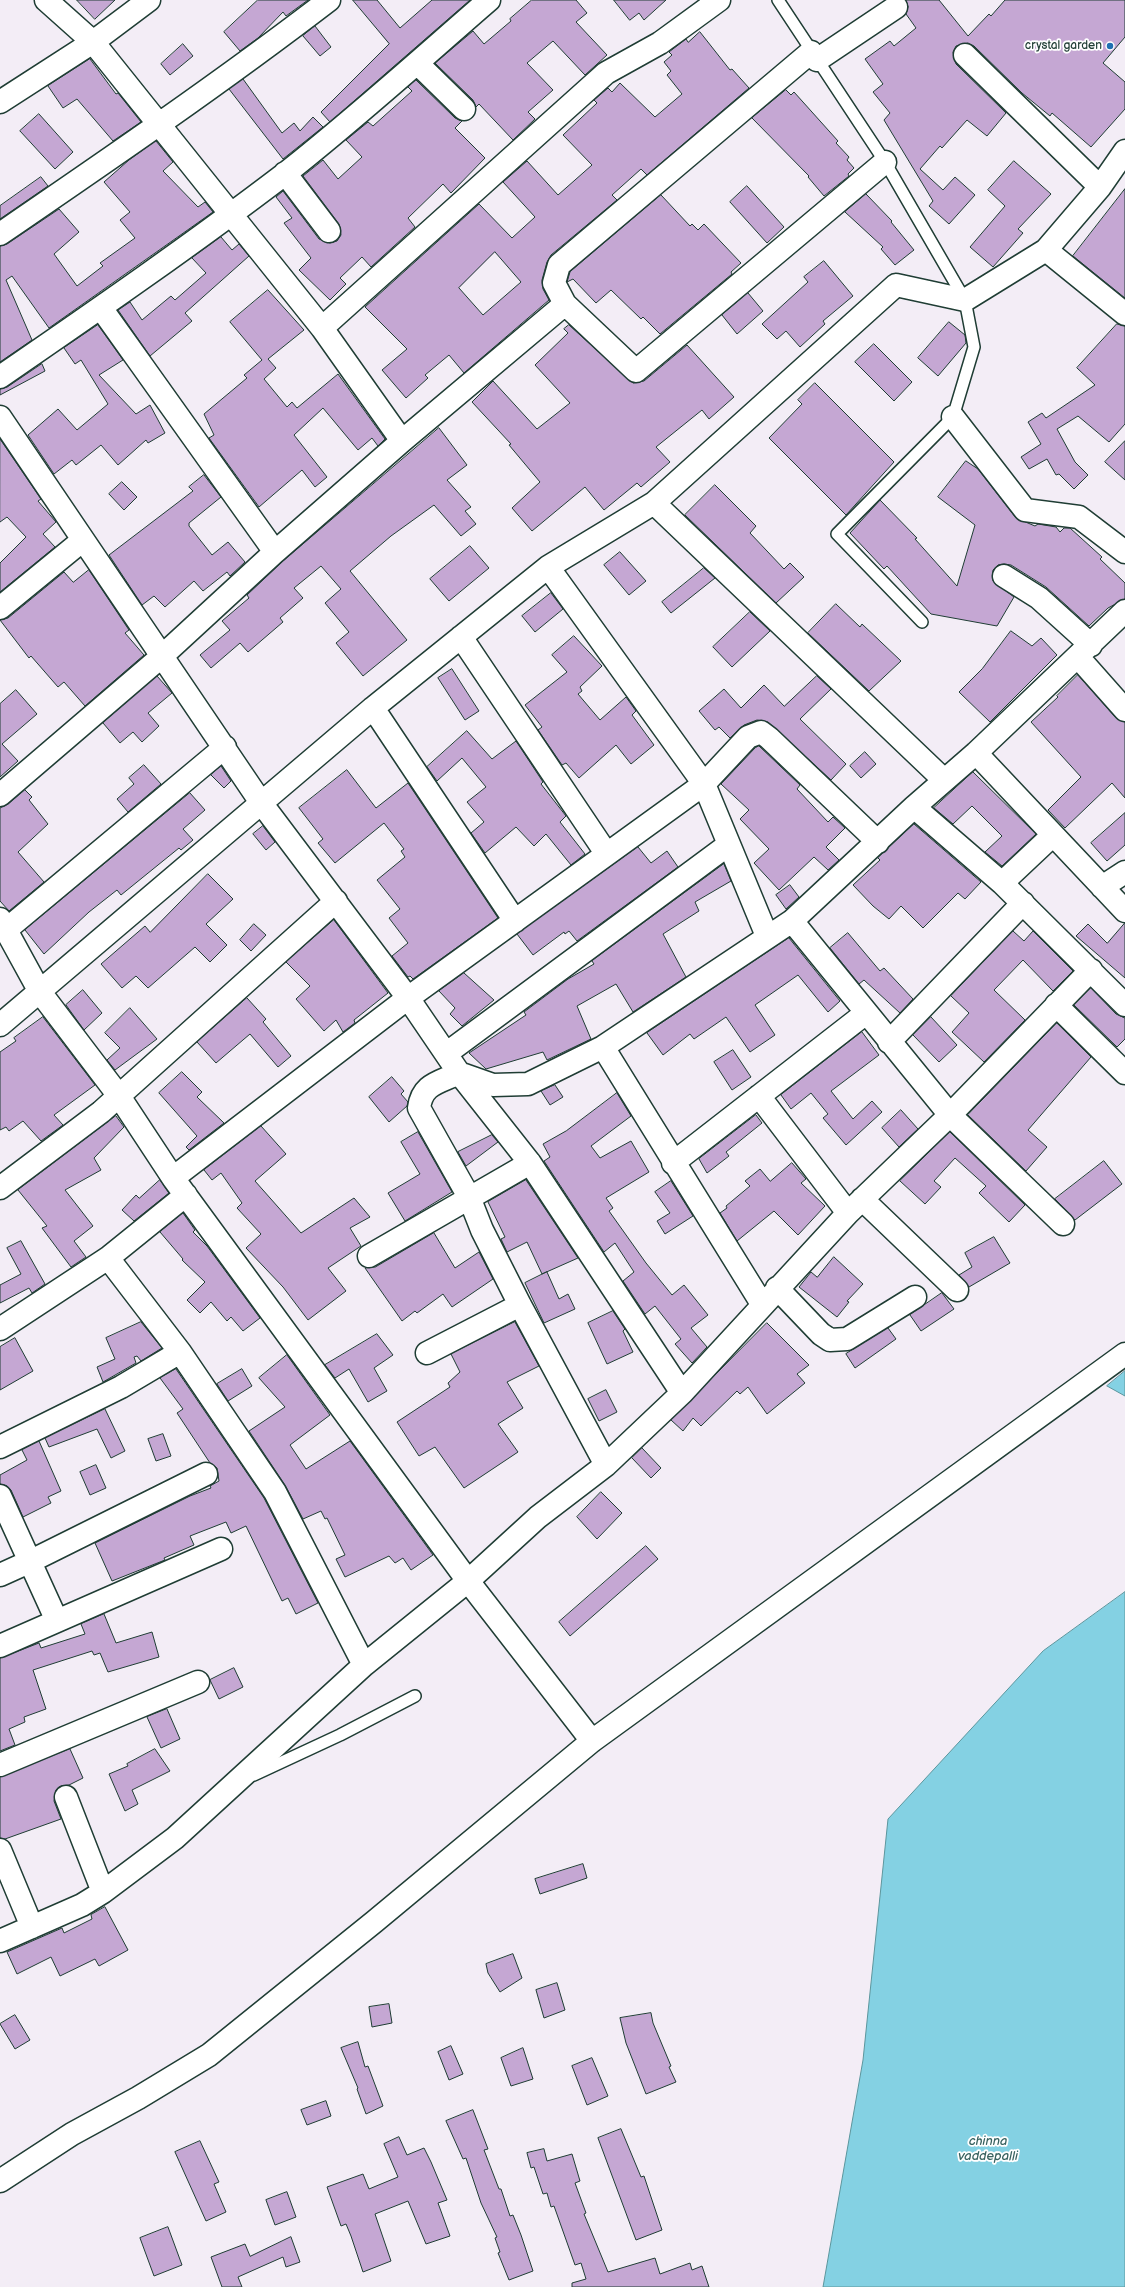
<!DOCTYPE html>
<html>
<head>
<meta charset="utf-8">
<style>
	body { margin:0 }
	canvas { display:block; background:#f3edf6 }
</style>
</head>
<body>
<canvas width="1125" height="2287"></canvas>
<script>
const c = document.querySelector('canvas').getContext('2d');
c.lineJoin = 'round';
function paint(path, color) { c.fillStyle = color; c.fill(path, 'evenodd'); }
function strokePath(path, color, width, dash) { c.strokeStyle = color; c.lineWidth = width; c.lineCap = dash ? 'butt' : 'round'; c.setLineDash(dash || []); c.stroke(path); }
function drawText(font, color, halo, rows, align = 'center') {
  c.font = font + ' "Balsamiq Sans",sans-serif'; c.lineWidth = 3.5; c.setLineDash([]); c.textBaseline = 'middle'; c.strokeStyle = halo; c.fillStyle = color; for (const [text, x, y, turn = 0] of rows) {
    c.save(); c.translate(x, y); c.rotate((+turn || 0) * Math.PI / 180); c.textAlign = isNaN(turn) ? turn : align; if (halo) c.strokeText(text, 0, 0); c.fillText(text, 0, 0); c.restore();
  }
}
const water = new Path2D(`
	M1125,1371V1396L1107,1386Z
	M1125,1592V2287H823L863,2060L888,1819L1043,1651Z`);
const building = new Path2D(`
	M77,0H115L95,19Z
	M258,0H308L286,16L283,12L258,38L240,51L224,32Z
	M353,0H377L400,28L432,0H470L330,122L321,112L389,44Z
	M532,0H576L587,13L576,22L607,55L585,75L553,41L527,63L553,90L528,112L535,119L513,140L479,104L476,107L473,100L435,63L473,31L484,44L511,21L510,19Z
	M614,0H666L644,20L639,13L630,20Z
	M906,0H939L968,36L989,14L991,16L1005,0H1125V37L1103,63L1125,82V109L1091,147L1052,113L1050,116L1022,93L974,46L968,43L956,46L953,52L956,64L1006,113L987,136L967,120L942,148L940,146L920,169L943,190L955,177L975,195L949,224L929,206L933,201L884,120L890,113L873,92L883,84L865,59L890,41L894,46L916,28L906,14L908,7Z
	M315,26L331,47L320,56L303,36Z
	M700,32L730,70L732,69L749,88L647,175L641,169L612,195L617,200L551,255L547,262L542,280L543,289L549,300L464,373L449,355L425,375L428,378L406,398L382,370L407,349L365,307L479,204L512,238L535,217L503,182L527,161L558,195L592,165L563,135L597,103L594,100L608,88L612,92L620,83L655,117L682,94L667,75L671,71L664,62L672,55L669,52L686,39L688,42ZM495,252L521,282L483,315L459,288Z
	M183,44L193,56L170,75L161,64Z
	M90,59L116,94L118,93L141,122L113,141L77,99L63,108L48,86Z
	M243,79L282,133L294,123L300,131L313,117L323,127L283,159L229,89Z
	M416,80L455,118L462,121L455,128L485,158L451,193L443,184L408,218L415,227L371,267L362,257L340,278L346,284L330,300L299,270L311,258L284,223L292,218L276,197L283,191L319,239L330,243L337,241L341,235L339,224L303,176L323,160L338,179L362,157L346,140L368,122L373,126L412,91L408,87Z
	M786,90L791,95L794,92L838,141L836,143L849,157L847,160L854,168L848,174L849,176L824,196L808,177L809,176L752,118Z
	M39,114L73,152L55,169L20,131Z
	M156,141L173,162L163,171L198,207L205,202L213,212L49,328L12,276L6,280L32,340L0,362V246L7,244L59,209L79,232L54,254L77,286L103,266L100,263L135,238L120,220L130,212L104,182L129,160Z
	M1014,161L1051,194L1018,229L1023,233L993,267L970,247L1005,206L988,190Z
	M41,177L48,186L0,219V206Z
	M747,186L784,227L767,243L730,202Z
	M1125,189V298L1073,256Z
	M866,194L892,221L891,222L914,250L895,265L881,249L883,247L845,212Z
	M661,195L690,226L692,224L698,230L704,224L741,263L731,272L732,274L660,334L643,317L641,319L611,290L596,303L573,279L567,282L570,272Z
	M221,237L232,250L239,244L249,256L185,313L192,321L150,356L118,310L130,302L142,320L171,296L175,300L206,273L192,258Z
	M824,261L853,296L823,321L825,324L800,347L786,331L777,339L762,324L808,282L804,277Z
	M268,290L304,330L268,359L276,368L264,379L287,407L292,402L297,408L338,374L385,439L378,446L372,438L358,450L323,408L294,435L327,477L315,487L302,470L259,507L209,438L214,435L204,414L247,378L244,375L262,360L230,322Z
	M748,293L763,311L737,334L722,315Z
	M949,322L965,335L966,343L938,376L918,358Z
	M1117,324L1125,326V424L1109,442L1078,416L1057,429L1075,462L1088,475L1074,489L1059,474L1056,475L1047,459L1029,469L1021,457L1041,444L1028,422L1042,413L1046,418L1095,385L1077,368Z
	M98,325L123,360L99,375L136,414L150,405L165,433L148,443L146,440L118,465L101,445L76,465L72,460L54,474L28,435L58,409L77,430L108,404L81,360L75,364L64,348Z
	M569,325L633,383L644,381L687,345L734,397L709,419L702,410L656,447L670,462L641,487L637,483L604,510L585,487L532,531L512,508L540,482L509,445L511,444L472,402L493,381L537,429L570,403L535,365L568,333L564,329Z
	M874,344L912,382L894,401L855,362Z
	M42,364L45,371L0,395V389L7,387Z
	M815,383L894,462L846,515L769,438L802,404L798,400Z
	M439,428L467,465L447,480L471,507L465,511L476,524L461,536L434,505L391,536L350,571L407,640L363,676L336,643L349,632L325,603L341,589L321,566L294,588L303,598L280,618L283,622L248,652L240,643L211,668L200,655L230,630L222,621L249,598L247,595L283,561Z
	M0,439L41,499L38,501L56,522L43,534L55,547L0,592V563L26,537L7,517L0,522Z
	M1125,441V480L1105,462Z
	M966,461L978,469L1016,518L1035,526L1038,524L1056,527L1060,532L1064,528H1070L1102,557L1100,559L1125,583V599L1108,608L1089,626L1046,587L1011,565L1004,564L998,565L993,570V581L1014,597L997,626L931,614L887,566L884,569L850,533L880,500L917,538L915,539L957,586L975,525L938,497Z
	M204,475L221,497L189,523V526L212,555L228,542L245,562L230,576L227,572L203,591L194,581L165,607L154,596L142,605L109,555L193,491L189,487Z
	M122,482L137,497L124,510L109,494Z
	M715,485L756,526L750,533L784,569L790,563L804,577L776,603L685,515Z
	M470,546L489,568L449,601L430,579Z
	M620,552L646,581L629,595L604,565Z
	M704,568L715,578L671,613L662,602Z
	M89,570L129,630L125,633L144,655L85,706L64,682L58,687L31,656L29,658L0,620L8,618L64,572L73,582Z
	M551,593L563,609L535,632L522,616Z
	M836,604L860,627L862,624L901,661L869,691L808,633Z
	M750,612L770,631L732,667L713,647Z
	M1011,631L1032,646L1041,638L1057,655L990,722L959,692L982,669Z
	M574,636L602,666L580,687L582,691L578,694L600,720L626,697L636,711L632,715L654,745L631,764L616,745L579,778L566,763L562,765L538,730L542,727L525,705L567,672L552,655Z
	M452,669L479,711L465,720L438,678Z
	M1078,675L1116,718L1125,722V798L1112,783L1065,828L1048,810L1081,777L1031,722L1058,697L1057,696Z
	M157,676L172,693L148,713L159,726L142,742L133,732L120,743L103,723Z
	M817,676L831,689L800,719L846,764L831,780L768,722L757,720L744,725L730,738L719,727L715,730L699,711L724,689L741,708L764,685L784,706Z
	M16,690L37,714L2,744L18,761L0,777V704Z
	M467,731L492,759L516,741L543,782L541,784L566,816L560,822L585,854L571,865L546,834L534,846L516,827L485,853L471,833L484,822L467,802L486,787L462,758L437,781L427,767Z
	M759,746L800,785L797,789L828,822L833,817L845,828L826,847L839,860L828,870L814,857L779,890L754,863L769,849L740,819L749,810L721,784L755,748Z
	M865,752L876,764L861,778L850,766Z
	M144,765L161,784L128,812L117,799L134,784L129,778Z
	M221,766L231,781L224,788L211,775Z
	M347,770L376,808L408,783L498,918L413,979L410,976L408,977L392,956L408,943L389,918L400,909L377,880L405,857L401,851L404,849L384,823L335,863L318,843L323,839L299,808Z
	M973,772L1036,834L1002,866L985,852L1002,836L972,806L953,824L934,808Z
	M25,790L32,797L29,800L48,824L18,852L44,882L9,911L0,901V808L8,804Z
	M190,793L205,810L183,829L193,840L181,850L179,848L121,895L117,890L89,912L44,954L25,930Z
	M1125,813V845L1107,861L1091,843Z
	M914,824L981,882L965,899L958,893L923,928L901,906L889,919L873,906L853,885L880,860L878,858Z
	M263,826L275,842L266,850L253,834Z
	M638,847L651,863L667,851L678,867L577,941L569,931L565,934L564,932L533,955L517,934Z
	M724,864L731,881L695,902L699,911L663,934L686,977L633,1012L616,984L577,1006L591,1039L547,1060L543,1052L486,1069L469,1053L526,1015L524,1012L568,979L594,964L592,961Z
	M208,874L233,899L206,924L227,945L210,962L195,947L148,988L136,976L122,988L101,964L145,926L150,932Z
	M790,885L799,897L786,909L776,895Z
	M334,920L388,993L354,1020L355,1023L343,1032L336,1020L324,1031L296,999L310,986L286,962Z
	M1125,923V978L1076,936L1088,924L1107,943Z
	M254,924L266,935L251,951L240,940Z
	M1013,931L1024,941L1033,931L1073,971L1053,991L1023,960L994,990L1025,1020L984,1062L952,1032L969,1013L951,996Z
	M848,933L880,971L884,968L913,999L900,1013L864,980L859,984L830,948Z
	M789,938L840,1001L828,1012L798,975L755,1005L775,1035L750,1052L726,1017L694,1039L690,1034L663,1055L647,1033Z
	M464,973L494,1000L462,1026L450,1014L455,1008L439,991Z
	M1091,988L1116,1014L1125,1018V1039L1117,1047L1074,1005Z
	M83,990L102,1013L84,1030L66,1005Z
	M247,998L266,1019L263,1022L291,1056L278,1067L250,1034L216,1063L197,1042Z
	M130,1008L157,1039L115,1070L107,1060L120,1048L105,1033Z
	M43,1017L95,1085L54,1115L63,1125L41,1141L23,1121L9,1131L6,1127L0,1130V1052L16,1041L14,1038Z
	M931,1017L957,1045L939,1062L913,1035Z
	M1057,1023L1091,1057L1028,1130L1047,1147L1026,1171L968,1115Z
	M862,1032L879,1055L831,1091L853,1119L872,1101L882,1112L846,1145L823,1118L828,1114L811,1093L791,1109L781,1095Z
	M733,1050L751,1077L732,1090L714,1062Z
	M182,1072L202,1092L197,1097L224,1123L189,1150L186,1147L197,1136L159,1093Z
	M392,1077L404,1091L401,1094L408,1102L407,1106L389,1122L369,1097Z
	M555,1085L563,1097L550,1105L541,1091Z
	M617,1093L631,1116L591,1146L600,1158L631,1141L649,1172L606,1198L613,1208L609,1211L646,1263L672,1295L684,1285L708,1315L691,1328L707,1347L692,1363L675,1344L681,1339L655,1306L645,1314L623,1281L634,1272L615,1243L604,1252L544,1161L550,1157L543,1144L566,1131Z
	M901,1110L918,1129L899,1147L882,1128Z
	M756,1115L762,1123L726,1152L729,1156L707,1173L699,1159Z
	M116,1116L124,1127L94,1158L101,1170L65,1190L93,1226L74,1241L86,1257L71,1267L42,1228L47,1226L18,1190Z
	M261,1126L286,1154L255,1181L301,1233L354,1198L370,1217L350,1228L361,1246L328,1268L346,1291L308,1320L283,1287L246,1248L261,1234L237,1208L242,1203L221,1173L212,1180L204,1170Z
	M418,1132L452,1192L405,1221L388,1193L420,1174L401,1142Z
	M950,1132L1025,1205L1009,1222L979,1193L986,1186L955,1158L934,1181L941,1187L925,1204L900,1181Z
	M492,1135L498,1142L466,1166L458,1152Z
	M1104,1161L1122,1184L1075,1220L1055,1199Z
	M792,1163L806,1179L801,1183L825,1206L798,1235L774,1211L737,1241L720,1213L727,1208L726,1206L750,1186L745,1181L760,1169L770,1181Z
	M160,1180L169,1193L134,1221L122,1210L136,1195L139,1198Z
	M526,1180L578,1258L542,1274L527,1242L507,1252L501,1239L505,1237L488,1202Z
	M671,1181L693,1216L665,1234L657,1221L670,1213L655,1192Z
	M183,1213L195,1230L193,1232L207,1246L260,1318L243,1331L231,1317L227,1321L211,1302L200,1313L187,1300L205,1282L182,1260L183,1259L160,1232Z
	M434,1233L455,1268L479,1252L493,1279L452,1307L443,1294L417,1313L415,1311L402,1321L365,1268L375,1267Z
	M994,1237L1010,1263L969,1287L959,1275L972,1267L965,1253Z
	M21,1241L45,1284L32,1293L29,1288L0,1303V1285L21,1274L7,1248Z
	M834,1257L863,1284L847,1301L849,1302L837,1317L799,1287L811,1272L817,1277Z
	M547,1272L559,1299L568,1294L575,1309L544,1323L525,1283Z
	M942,1293L954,1309L921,1331L910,1315Z
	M613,1311L625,1329L623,1331L633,1352L607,1364L588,1323Z
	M141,1322L162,1348L141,1361L137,1356L134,1357L136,1363L103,1382L97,1367L115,1359L106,1338Z
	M515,1322L539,1366L507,1382L523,1408L498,1424L518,1452L464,1488L435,1447L419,1456L397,1422L450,1387L448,1383L460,1372L451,1354Z
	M767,1323L809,1365L797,1374L805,1383L767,1414L748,1387L740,1394L737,1391L701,1426L693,1418L683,1431L671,1420Z
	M888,1328L896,1339L855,1368L846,1354Z
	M377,1334L393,1355L374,1368L387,1391L368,1402L349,1369L335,1378L325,1365Z
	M15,1338L33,1371L0,1390V1347Z
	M287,1355L330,1415L290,1445L306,1469L350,1441L433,1555L411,1570L403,1558L395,1563L389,1556L345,1577L336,1559L345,1555L327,1518L325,1519L321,1511L303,1519L285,1485L249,1431L285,1407L259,1378Z
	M176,1369L264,1498L318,1603L296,1614L288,1598L282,1601L246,1526L231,1533L226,1522L190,1536L194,1545L164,1558L165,1560L112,1581L95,1543L190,1496L211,1488L210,1486L219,1481L217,1468L210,1463L177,1413L183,1409L160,1378Z
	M242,1369L252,1386L228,1401L217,1384Z
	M606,1390L617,1412L599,1421L588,1399Z
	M105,1409L125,1451L111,1458L97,1429L49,1447L45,1438Z
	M163,1434L171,1456L156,1461L148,1439Z
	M39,1441L61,1491L48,1497L51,1503L23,1517L11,1490L7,1486L0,1484V1475L27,1460L22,1450Z
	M642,1448L661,1468L651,1478L632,1458Z
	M96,1465L106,1488L90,1495L80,1472Z
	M601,1492L622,1513L597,1539L577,1517Z
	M646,1546L658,1559L570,1636L559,1622Z
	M104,1614L116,1643L152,1632L159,1657L108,1672L100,1653L94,1655L92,1651L33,1670L46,1709L24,1717L25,1722L9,1729L15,1745L0,1751V1658L39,1643L41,1648L85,1634L81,1624Z
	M234,1668L243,1687L219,1699L210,1680Z
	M167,1709L180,1739L161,1748L147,1717Z
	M70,1749L83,1778L69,1785L61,1786L56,1790L54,1801L61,1819L5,1839L0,1838V1777Z
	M155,1749L170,1771L132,1790L138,1804L125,1811L109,1774L128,1766L127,1764Z
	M583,1864L587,1878L540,1894L535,1879Z
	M105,1907L128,1950L99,1966L95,1959L60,1976L51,1957L17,1974L7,1952L62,1928L64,1933L92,1919L91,1915Z
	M513,1954L522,1978L500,1992L488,1973L486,1964Z
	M557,1983L565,2010L544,2018L536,1990Z
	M389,2004L392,2023L372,2027L369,2007Z
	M651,2013L653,2023L671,2066L669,2067L676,2082L646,2094L626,2043L620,2018Z
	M15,2015L30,2040L15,2049L0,2024Z
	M358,2042L365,2067L368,2066L383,2106L366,2114L357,2089L358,2088L341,2048Z
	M451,2046L463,2074L449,2080L438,2052Z
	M523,2048L533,2079L511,2086L501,2058Z
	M592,2058L608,2096L587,2105L572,2066Z
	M326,2101L331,2116L307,2125L301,2110Z
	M473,2110L488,2149L484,2150L499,2189H501L510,2216L513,2215L521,2235L533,2271L509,2280L498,2253L500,2252L495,2238L497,2237L481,2203L466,2158L463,2159L446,2121Z
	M621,2129L641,2177L644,2176L662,2230L636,2240L598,2138Z
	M399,2137L407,2155L424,2148L431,2162L447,2200L438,2203L450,2236L426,2244L408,2201L375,2214L391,2261L363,2272L351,2236L346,2224L341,2226L327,2187L363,2174L369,2189L398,2177L384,2144Z
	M200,2141L219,2182L214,2184L226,2212L206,2221L175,2152Z
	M544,2149L547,2161L572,2154L580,2181L575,2183L586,2213L584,2214L608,2272L655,2258L660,2274L690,2263L692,2270L702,2266L709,2287H572V2283L586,2279L581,2263L575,2265L554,2206L551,2207L547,2193L543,2194L534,2167L531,2168L527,2153Z
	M287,2192L296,2217L275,2225L266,2200Z
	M168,2227L182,2265L154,2276L140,2238Z
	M291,2237L300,2262L286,2267L283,2257L238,2277L242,2287H222L211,2257L245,2244L250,2256Z`);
const service = new Path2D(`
	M778,0L885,162L965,300L974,347L953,417L837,534L922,622
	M254,1775L340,1735L415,1696`);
const minor = new Path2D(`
	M46,0L93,42L322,328
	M965,55L1100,187
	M817,60L896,7
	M417,63L464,109
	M0,102L93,42L149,0
	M285,173L329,231
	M0,234C111,158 222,82 329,0
	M1046,250L1125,314
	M565,304L636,371L885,162
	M101,308L275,552
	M0,377C96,311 193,244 286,173C356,118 422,58 489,0
	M0,417L262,804L408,998L459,1073L530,1163L682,1393
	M953,417L1025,510L1079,517L1125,552
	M402,441L322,328L606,73L660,43L719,0
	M654,503L944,780
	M548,567L704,784L767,936
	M1004,576L1039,598L1091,645
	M0,608L83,540
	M461,637L606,853
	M1078,657L1125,710
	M373,708L515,921
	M976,753L1125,911
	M0,795L161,657L275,552L402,441L565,304L554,283L559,265L811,52
	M914,807L1002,883L1125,1005
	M1002,883L1053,835
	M1102,887L1125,872
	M0,919L40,992L119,1096L173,1178L468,1581L592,1741
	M792,921L950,1115L1063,1224
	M7,929L225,747
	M1056,1005L1125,1073
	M0,1025L373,708L548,567L654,503L896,285L965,300L1046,250L1100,187L1125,151
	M889,1042L1023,903
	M603,1047L762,1304
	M447,1053L728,845
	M759,1096L848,1213
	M673,1163L866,1013
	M173,1178L408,998L704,784L748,737L761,732L769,738L878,842
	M0,1188L101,1112L336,901
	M862,1199L957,1290
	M369,1256L530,1163
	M108,1258L180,1352L275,1492L364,1665
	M777,1288L821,1334L830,1340L847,1339L915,1297
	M0,1329L108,1258L186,1195
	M427,1353L520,1305
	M0,1447L121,1387L180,1352
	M606,1465L520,1305L482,1230L469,1197L419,1108C422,1084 438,1083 459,1073L493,1085L528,1084L603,1047L792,921L914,807L976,753L1125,611
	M0,1496L57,1621
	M0,1575L31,1561L206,1474
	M0,1646L221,1549
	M0,1765L198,1682
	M66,1797L103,1892
	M0,1850L32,1927
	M0,1941L82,1905L103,1892L175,1838L364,1665L468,1581L538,1517L606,1465L682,1393L848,1213L950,1115L1091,970
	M0,2181L72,2134L138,2098L209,2055L374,1922L592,1741L1125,1354`);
const markers = [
	[1110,46,4,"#1f6fb2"]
];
const poiNames = [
	["crystal garden",1102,46]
];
const waterNames = [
	["chinna",988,2142],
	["vaddepalli",988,2157]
];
paint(water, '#84d1e3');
strokePath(water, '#5c969d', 1);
paint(building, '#c5a7d3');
strokePath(building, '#1f3d34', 1);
strokePath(service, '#1f3d34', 14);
strokePath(minor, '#1f3d34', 25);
strokePath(service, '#fff', 11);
strokePath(minor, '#fff', 22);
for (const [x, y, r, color] of markers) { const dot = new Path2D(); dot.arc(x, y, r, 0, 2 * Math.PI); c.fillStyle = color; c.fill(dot); strokePath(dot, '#fff', 1.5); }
drawText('12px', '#1f3d34', '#fff', poiNames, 'right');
drawText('italic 13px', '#386260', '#fff', waterNames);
</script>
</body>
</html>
